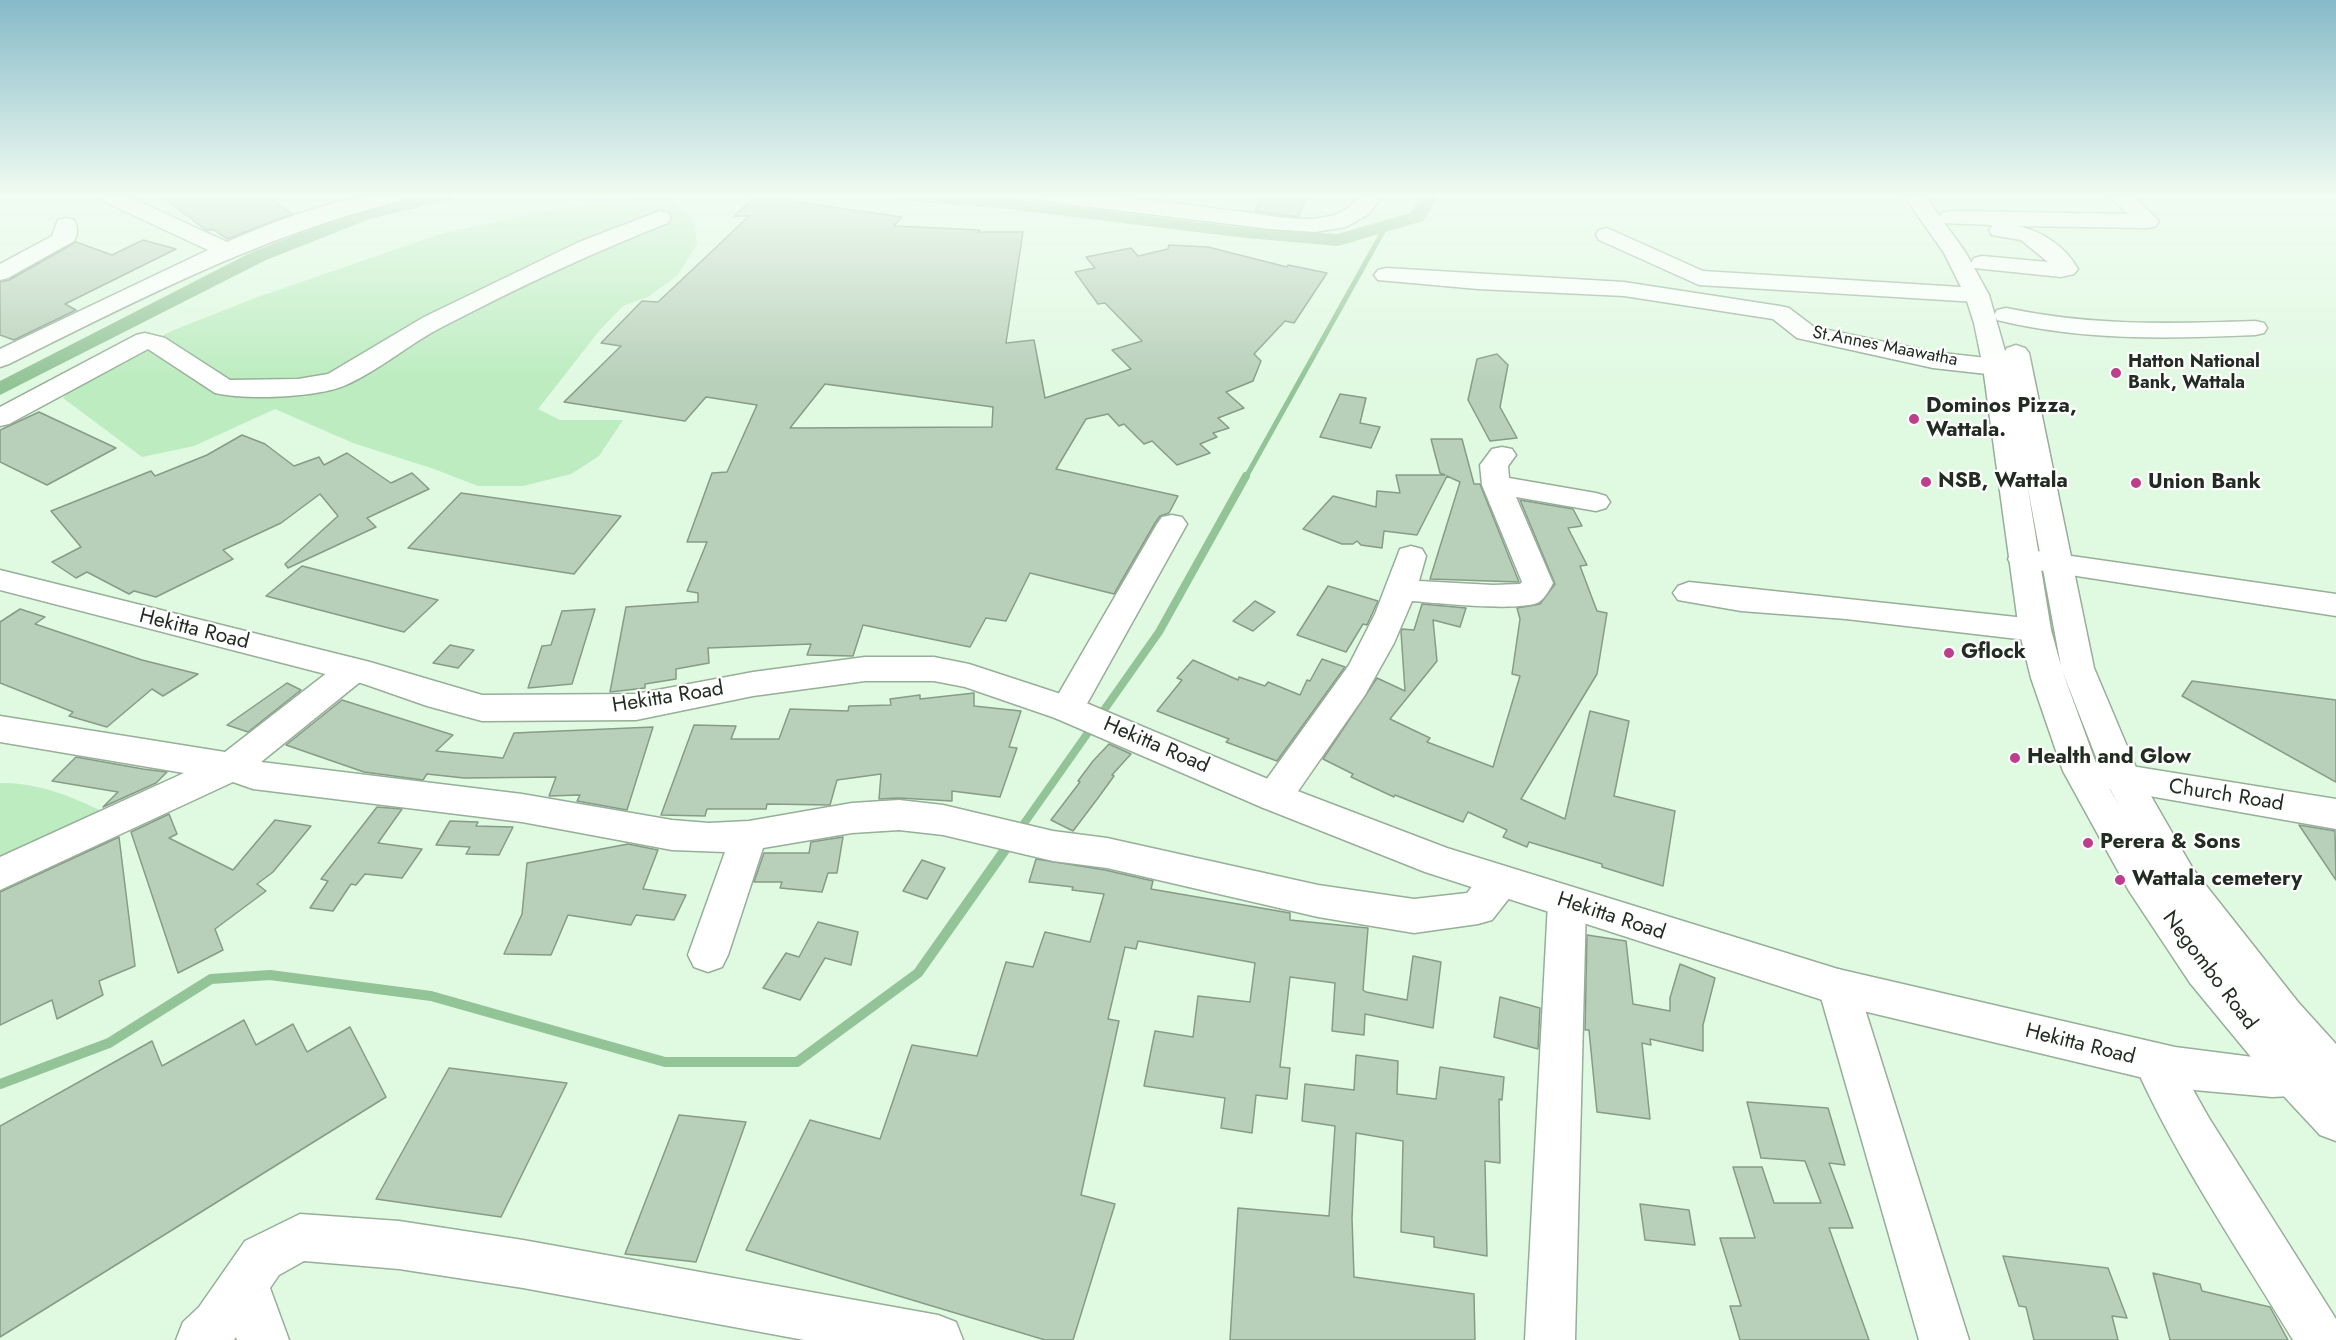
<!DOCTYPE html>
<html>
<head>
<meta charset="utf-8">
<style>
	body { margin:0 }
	canvas { display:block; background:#e0f9e1 }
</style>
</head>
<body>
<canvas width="2336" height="1340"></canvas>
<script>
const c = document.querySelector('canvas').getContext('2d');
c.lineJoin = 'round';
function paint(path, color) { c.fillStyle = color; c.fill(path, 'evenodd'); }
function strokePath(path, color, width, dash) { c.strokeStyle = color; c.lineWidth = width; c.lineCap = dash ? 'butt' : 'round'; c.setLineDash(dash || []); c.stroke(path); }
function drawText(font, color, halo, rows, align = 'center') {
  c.font = font + ' Jost,sans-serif'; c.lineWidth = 4.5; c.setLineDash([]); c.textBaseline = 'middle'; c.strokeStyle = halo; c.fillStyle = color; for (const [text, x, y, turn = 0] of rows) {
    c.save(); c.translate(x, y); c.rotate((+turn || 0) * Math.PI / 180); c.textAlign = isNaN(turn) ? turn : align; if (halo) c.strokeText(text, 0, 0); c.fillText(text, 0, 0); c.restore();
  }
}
const green = new Path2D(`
	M641,199H670L695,223L697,244L678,275L648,297L623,306L599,331L538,409L560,420H623L599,456L571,474L523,486H478L434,469L353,443L275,409L194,446L142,457L63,398L86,373L174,330L255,298L440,234L559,208Z
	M0,783C38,782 77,798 111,816L0,869Z`);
const streamFar2 = new Path2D(`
	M1246,477L1386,226`);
const streamFar1 = new Path2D(`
	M1018,832L1159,632L1246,476
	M1006,849L1011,841`);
const stream = new Path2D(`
	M0,1084L109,1043L211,979L270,975L431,996L665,1062H797L918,973L1007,847`);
const canal = new Path2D(`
	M423,196H454L451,200L372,218L266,260L0,395V381L252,252L360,210Z
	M900,196H970L1008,199L1246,228L1337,234L1410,213L1422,196H1439L1423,221L1338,246L1246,238L1008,209L909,201L903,200Z`);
const building = new Path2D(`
	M161,196H268L292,214L227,239L214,230H206Z
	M756,196L902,217L894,226L980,230L978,232H1023L1006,343L1034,340L1045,398L1131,369L1112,350L1142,341L1105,303L1098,304L1075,272L1095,268L1086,257L1131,248L1138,256L1168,249L1169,245L1208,247L1287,267L1288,265L1327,273L1294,323L1285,321L1254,354L1261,361L1253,381L1226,392L1244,408L1218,418L1229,428L1213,433L1217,437L1200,444L1210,453L1177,465L1152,441L1144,444L1124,424L1119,426L1108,414L1086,419L1056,469L1178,496L1169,513L1160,516L1155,523L1114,594L1030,573L1006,621L986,618L970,647L863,625L853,656L807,655L811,644L708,648L709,663L676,669V679L645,684V688L610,692L626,607L698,602V593L687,591L707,542H687L712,473L727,472L757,405L706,397L685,421L564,402L621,346L601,343L642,301L658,302L709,254L749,216H734ZM825,384L993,407L992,427L790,428Z
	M1263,196H1307L1298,217L1255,211Z
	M143,240L176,249L65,304L76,310L14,340L0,335V282L9,280L76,242L112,255Z
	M1497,354L1508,365L1500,407L1517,438L1490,441L1468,400L1477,359Z
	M1340,394L1366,398L1360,423L1380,427L1371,448L1320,437Z
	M39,412L116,448L47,485L0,462V430Z
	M242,435L265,444L294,466L319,457L324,465L347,453L391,483L412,473L429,489L367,518L376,527L288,568L285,564L338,516L320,494L281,523L223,550L233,559L156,597L134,591L129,594L87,572L76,578L52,562L81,547L51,511L151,471L155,476L207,455Z
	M1431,439H1462L1474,484H1480L1519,582L1430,579L1460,482L1447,476L1417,535L1384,531L1382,548L1361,545L1357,541L1353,544H1342L1303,529L1333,496L1376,507L1377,491L1400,493L1396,475H1445L1440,473Z
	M461,493L621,516L574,574L408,548Z
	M1520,500L1573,509L1582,526L1568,528L1587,565L1580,566L1597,611L1607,613L1597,674L1521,799L1565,819L1590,711L1629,721L1614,796L1675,811L1663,886L1602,867V864L1529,842L1527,847L1503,837L1507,830L1468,812L1463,822L1395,795L1394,797L1351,777L1353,774L1323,759L1377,678L1405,691L1401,632L1402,629L1414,630L1422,604L1466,608L1460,627L1433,620L1437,661L1390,719L1430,738L1427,742L1493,767L1520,676L1512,674L1520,619L1517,608L1540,604L1555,584Z
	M302,566L438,600L404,632L266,596Z
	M1328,586L1378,601L1367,625L1363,624L1346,652L1297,635Z
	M1255,601L1275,612L1253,631L1233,621Z
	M20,609L45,617L35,624L142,660L198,674L163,696L152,689L107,727L69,716L73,712L0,683V622Z
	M595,609L572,684L528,688L542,646L551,645L562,611Z
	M450,645L474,650L458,668L433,663Z
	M1322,659L1345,667L1277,761L1226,742L1229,739L1157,711L1182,680L1177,678L1193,660L1238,680L1239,677L1265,686L1268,682L1300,695L1307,680L1310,681Z
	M2192,681L2336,700V782L2182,696Z
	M287,683L301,690L248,732L227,725Z
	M974,693V706L1021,711L1009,747L1017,748L1000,797L952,791V801L899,798L879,799L881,774L837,780L830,805L767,804L766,809H707L705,816L661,815L694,725L736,726L731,739H779L790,709L848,711L849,706L891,705L890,699L920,695V699Z
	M342,700L453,735L436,751L503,758L514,733L653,727L627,810L577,801L580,795L549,796L556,777L464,778L427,774L423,780L364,772L286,745Z
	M1109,744L1131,754L1112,775L1114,776L1098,798L1073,831L1051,820L1080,782L1078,781L1093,761Z
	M76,757L143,769L167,772L156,783L103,807L118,792L52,781Z
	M377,807L402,809L378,843L422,849L402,878L365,874L356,885L351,884L333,911L310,908L328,881L321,879Z
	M169,814L177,834L169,838L233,870L275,820L311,826L273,872L257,884L266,891L215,929L223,950L178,973L131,832Z
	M450,821L478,822L476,826L513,827L499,855L466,854L470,847L436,845Z
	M2299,825L2335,831L2336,880Z
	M119,837L135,966L99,981L103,995L57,1019L52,1000L0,1025V892Z
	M843,837L837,873H828L822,892L780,888L782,882H754L764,853H809L811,842Z
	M628,844L658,850L643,889L686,895L674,920L636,915L631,925L568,915L551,955L504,954L522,914L527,863Z
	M1036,859L1105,870L1153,881L1151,889L1290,913V920L1368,928L1363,990L1366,992L1407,1000L1413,956L1441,962L1433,1028L1365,1014L1364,1035L1332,1031L1335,983L1290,977L1280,1067L1290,1068L1287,1099L1256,1095L1252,1133L1221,1128L1225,1098L1144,1086L1155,1031L1193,1037L1198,996L1250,1002L1255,963L1138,941L1136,949L1125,947L1108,1019L1119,1021L1081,1195L1115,1204L1073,1340H1045L746,1250L810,1120L880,1139L912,1045L977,1056L1006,962L1033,967L1045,932L1090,942L1104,894L1072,890L1073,887L1029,882Z
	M922,860L945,868L927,899L903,891Z
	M818,922L858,932L851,965L825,958L800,1000L763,988L786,953L799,957Z
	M1587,935L1626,941L1633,1004L1670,1011V998L1680,964L1715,978L1703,1025V1051L1650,1039L1651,1045L1642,1043L1650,1119L1597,1112L1589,1030H1585Z
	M1500,997L1540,1008L1538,1049L1494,1037Z
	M244,1020L256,1045L293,1024L307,1052L350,1027L386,1097L0,1337V1126L152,1041L162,1066Z
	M1356,1055L1398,1061L1397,1094L1436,1099L1440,1067L1504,1077L1502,1100L1499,1099L1500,1163L1485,1161L1487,1256L1434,1247V1237L1401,1232L1403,1141L1356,1133L1352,1218L1354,1277L1474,1294L1475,1340H1230L1238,1208L1329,1216L1335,1126L1302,1121L1305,1084L1354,1090Z
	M449,1068L567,1083L501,1217L376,1199Z
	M1747,1102L1828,1108L1845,1165L1829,1163L1853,1228H1829L1869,1340H1740L1730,1306H1741L1720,1238H1755L1733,1167H1762L1774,1203H1821L1805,1161L1761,1158Z
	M679,1115L746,1122L696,1262L625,1254Z
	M1640,1204L1689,1210L1695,1245L1645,1240Z
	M2003,1256L2108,1268L2127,1318L2112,1316L2118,1340H2034L2026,1307L2019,1306Z
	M2153,1273L2200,1284L2202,1291L2270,1307L2288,1340H2170Z`);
const minor = new Path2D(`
	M101,196H127L227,242C278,220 346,192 402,196L399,201C258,237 138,300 9,364L0,367V349L208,250L103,201Z
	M1040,196C1108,190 1178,205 1245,212C1271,216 1305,223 1331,216C1342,213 1353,205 1360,196H1382L1369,214L1346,227L1315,232L1270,229L1051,202L1043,201Z
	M2110,196H2133L2159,221L2156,226L2148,228L2018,226C2042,231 2066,247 2078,269L2074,274L2061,277L1974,268L1971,263L1974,258L1982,256L2048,262L2021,240L1992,235L1989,230L1993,225L1942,223L1939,218L1942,213L1950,211L2128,214Z
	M660,211L668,213L671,218L668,223C591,253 517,288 444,326C410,343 380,370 346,385C317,398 246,400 215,393L148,349L9,424L0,426V407L136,335L145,333L165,338L230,380L298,379L328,374L424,317L579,242Z
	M66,218L74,220C78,227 78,234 74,241L8,278L0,280V264L52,236L58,220Z
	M1607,228L1703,271L1977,288L1985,290L1989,295L1985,300L1977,302L1699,285L1599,240L1596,235L1599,230Z
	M1386,268L1624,282L1780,306L1789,308L1814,327L1933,352L1996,359L2005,362L2009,367L2005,372L1996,375L1933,368L1797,338L1773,319L1624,296L1478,289L1378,280L1374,275L1378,270Z
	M2006,308C2091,326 2169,324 2255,321L2264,323L2267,328L2264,333L2255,335C2168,339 2083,341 1997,320L1994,315L1997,310Z
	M1502,447L1512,449L1516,455L1508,466L1509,478L1596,493L1606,496L1610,502L1606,508L1596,511L1516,497L1553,583C1550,589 1545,598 1539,602C1521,612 1436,603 1412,601L1394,643L1365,695L1287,807L1274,811L1261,807L1256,797L1261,787L1349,665L1375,614L1400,549L1411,546L1422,549L1426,556L1419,581L1493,585L1520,584L1522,582L1482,485L1480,465L1492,449Z
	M1172,515L1182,517L1187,524L1079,718L1067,722L1055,718L1050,709L1055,700L1157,524L1162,517Z
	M2023,549L2336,594V616L2012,566L2008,559L2012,552Z
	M1689,582L2035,619L2046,622L2051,630L2046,638L2035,641L1846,619L1741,611L1678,600L1673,593L1678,586Z
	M353,658L365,662L370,670L365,678L261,762L522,794L672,820L709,823L749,821L852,803L899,800L943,805L1053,831L1107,838L1318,885L1414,899L1467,893C1483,874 1487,861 1514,870L1519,881L1514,892L1492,920L1478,924L1414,933L1318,917L1107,868L1053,861L943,835L899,830L852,833L763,848L728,955L722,967L708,972L694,967L688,955L725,852L672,850L522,822L253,789L233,782L0,890V857L184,773L0,742V716L225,752L341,662Z
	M2100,761L2336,799V829L2087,785L2082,775L2087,765Z
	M1567,887L1581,891L1586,903L1575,1340H1525L1548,903L1553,891Z
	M1838,969L1852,974L1858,987L1969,1340H1919L1818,987L1824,974Z
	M2155,1043L2170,1049L2209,1118L2336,1319V1340H2293C2238,1249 2177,1160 2134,1063L2140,1049Z
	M300,1214L399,1221L523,1240L938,1315L956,1322L963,1340H804L523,1288L399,1269L304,1261L279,1275L270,1288L289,1340H237L236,1337L234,1340H176L183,1322L199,1307L245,1241Z`);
const major = new Path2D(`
	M0,570L370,662L482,695L636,694L753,672L865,657H934L969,664L1079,700L1287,787L1447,848L1838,969L2175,1047L2253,1057L2312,1055L2327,1061L2333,1075L2327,1089L2312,1095L2272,1097L2194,1090L1838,1005L1425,872L1261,807L1055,718L965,687L934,681H865L753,696L636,720L482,721L427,706L364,684L0,590Z`);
const highway = new Path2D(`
	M1904,196H1925L1966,253L1989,295L2005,351L2007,348L2016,345L2025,348L2029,353L2094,668L2140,777L2193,869L2298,1002L2336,1044V1141L2320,1135L2279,1091L2190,983L2129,891L2063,771L2031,678L2019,630L1983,367L1974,323L1965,295L1944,253ZM2027,483L2061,666L2051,630ZM2062,670L2105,780L2120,807L2098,769Z`);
const markers = [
	[2116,373,6,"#bd3f8c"],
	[1914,419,6,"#bd3f8c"],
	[1926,482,6,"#bd3f8c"],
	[2136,483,6,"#bd3f8c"],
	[1949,653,6,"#bd3f8c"],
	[2015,758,6,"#bd3f8c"],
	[2088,843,6,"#bd3f8c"],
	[2120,880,6,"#bd3f8c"]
];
const farStreetnames = [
	["St.Annes Maawatha",1885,347,11]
];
const farPoinames = [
	["Hatton National",2128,363],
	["Bank, Wattala",2128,384]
];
const poiNames = [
	["Dominos Pizza,",1926,407],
	["Wattala.",1926,431],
	["NSB, Wattala",1938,482],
	["Union Bank",2148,483],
	["Gflock",1961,653],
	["Health and Glow",2027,758],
	["Perera & Sons",2100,843],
	["Wattala cemetery",2132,880]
];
const streetNames = [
	["Hekitta Road",194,630,14],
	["Hekitta Road",668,698,-9],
	["Hekitta Road",1156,746,23],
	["Church Road",2226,796,9],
	["Hekitta Road",1611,917,18],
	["Negombo Road",2209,971,53],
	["Hekitta Road",2080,1045,14]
];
paint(green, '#bcecbf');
strokePath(streamFar2, '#93c497', 5);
strokePath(streamFar1, '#93c497', 8);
strokePath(stream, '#93c497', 10);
paint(canal, '#93c497');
paint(building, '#b8cfb9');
strokePath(building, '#869c87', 1.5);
strokePath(minor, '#97ae98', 3);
strokePath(major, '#97ae98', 3);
strokePath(highway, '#97ae98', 3);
paint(minor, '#fff');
paint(major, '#fff');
paint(highway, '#fff');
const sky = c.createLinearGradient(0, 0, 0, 383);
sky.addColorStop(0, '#86bac8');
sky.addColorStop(0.51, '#f1fcf2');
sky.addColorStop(1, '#f1fcf200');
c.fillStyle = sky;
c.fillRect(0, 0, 2336, 383);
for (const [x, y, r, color] of markers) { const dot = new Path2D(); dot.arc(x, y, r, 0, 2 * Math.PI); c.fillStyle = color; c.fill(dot); strokePath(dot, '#fefefe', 2); }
drawText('18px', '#232c23', '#fefefe', farStreetnames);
drawText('bold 18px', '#232c23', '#fefefe', farPoinames, 'left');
drawText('bold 21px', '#232c23', '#fefefe', poiNames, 'left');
drawText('21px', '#232c23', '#fefefe', streetNames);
</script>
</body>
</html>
